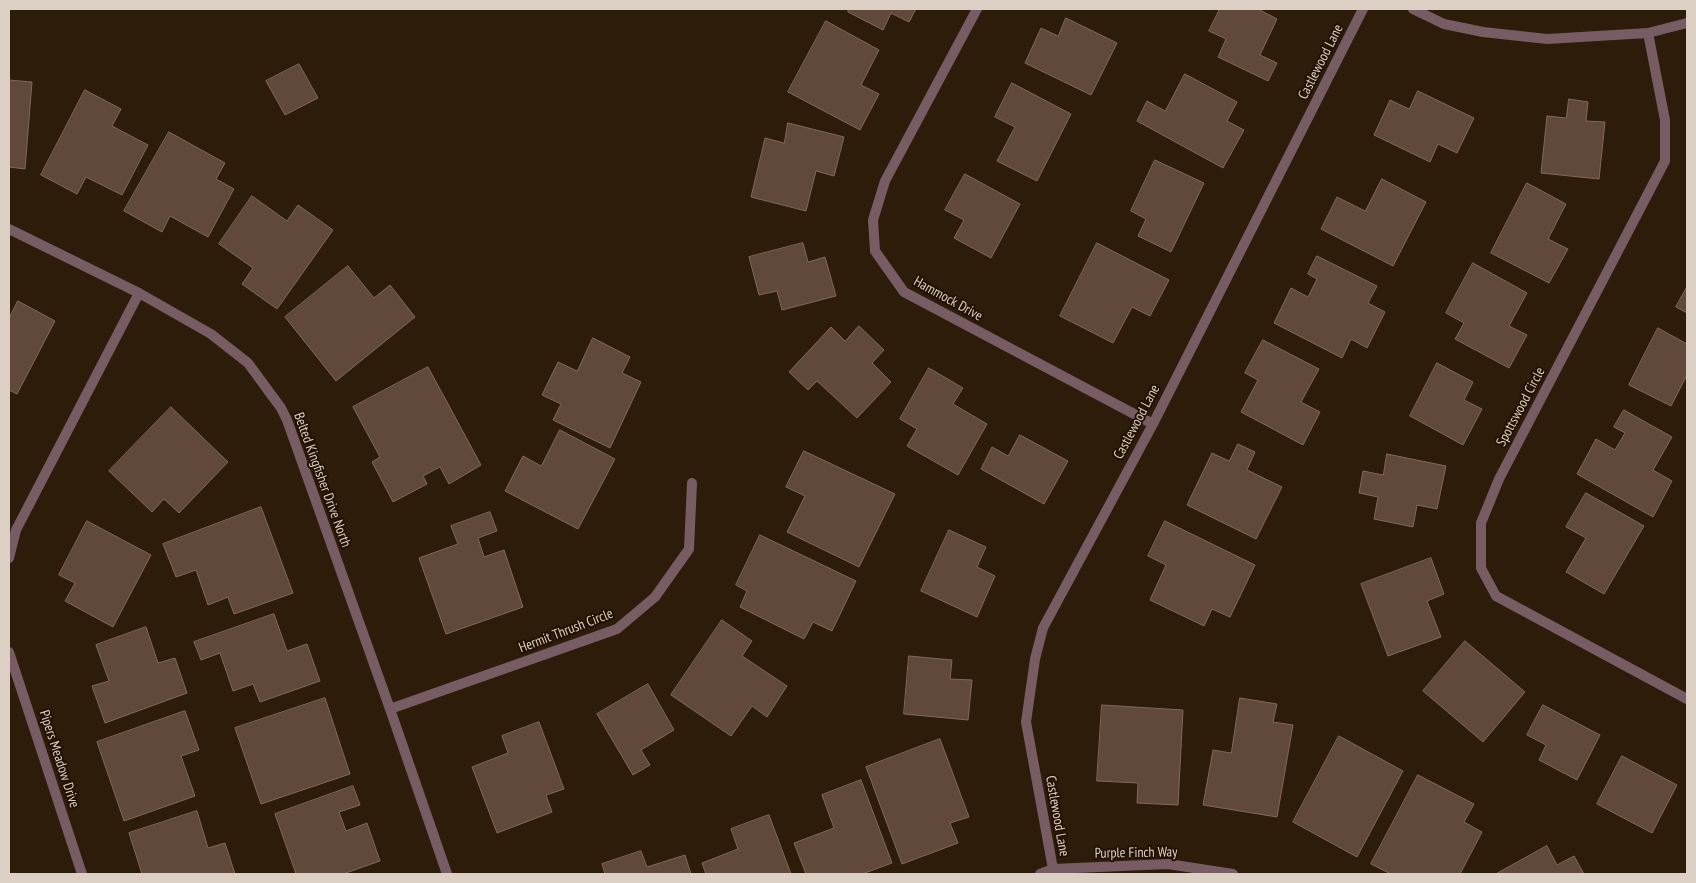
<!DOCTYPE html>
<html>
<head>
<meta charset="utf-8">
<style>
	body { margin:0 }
	#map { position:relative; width:1696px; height:883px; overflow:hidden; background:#2d1c0a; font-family:"PT Sans Narrow",sans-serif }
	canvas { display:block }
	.frame { position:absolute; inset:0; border:10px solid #dcd0c5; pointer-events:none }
</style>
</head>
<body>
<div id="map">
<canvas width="1696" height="883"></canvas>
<div class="frame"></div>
</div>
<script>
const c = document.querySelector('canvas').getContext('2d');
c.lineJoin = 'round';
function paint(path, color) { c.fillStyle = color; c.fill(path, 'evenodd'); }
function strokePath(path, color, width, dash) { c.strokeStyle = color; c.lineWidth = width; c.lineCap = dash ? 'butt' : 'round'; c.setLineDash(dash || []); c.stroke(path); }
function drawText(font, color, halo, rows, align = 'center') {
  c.font = font + ' "PT Sans Narrow",sans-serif'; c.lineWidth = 4; c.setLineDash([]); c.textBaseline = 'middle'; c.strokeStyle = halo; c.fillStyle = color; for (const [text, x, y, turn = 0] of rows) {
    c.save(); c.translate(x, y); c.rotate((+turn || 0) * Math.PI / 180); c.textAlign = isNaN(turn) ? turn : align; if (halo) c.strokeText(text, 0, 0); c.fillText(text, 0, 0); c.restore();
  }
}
const building = new Path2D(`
	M849,9H916L909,22L891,13L883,30L848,12Z
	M1220,9H1258L1277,19L1260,55L1277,63L1268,81L1218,57L1226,39L1209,31Z
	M1066,18L1117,43L1091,95L1025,63L1041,28L1058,36Z
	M826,21L879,50L861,85L879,94L860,130L788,92Z
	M299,64L318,98L285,115L266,81Z
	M1185,74L1237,102L1227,121L1244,130L1223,168L1137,121L1147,101L1165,111Z
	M9,80L32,82L25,169L9,167Z
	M1012,83L1071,114L1037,181L997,161L1015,127L995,117Z
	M85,90L121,109L112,126L148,145L122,195L86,177L77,194L41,175Z
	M1418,91L1474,118L1457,153L1438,144L1430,162L1374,135L1390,100L1409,109Z
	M1569,99L1588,102L1586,121L1605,122L1599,179L1541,173L1547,116L1566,118Z
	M788,123L844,137L834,176L816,171L806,211L751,197L765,138L784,143Z
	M169,132L225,163L216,179L234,189L208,237L170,216L162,232L124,211Z
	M1155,160L1204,183L1171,252L1138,236L1146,219L1131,211Z
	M965,174L1020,204L991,258L954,238L964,220L945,210Z
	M1382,179L1426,202L1393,266L1321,229L1337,197L1365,211Z
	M1527,183L1566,204L1548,239L1568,249L1549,283L1491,253Z
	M252,196L287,221L298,205L333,230L277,309L242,284L253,268L219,244Z
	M803,243L808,262L825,257L836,296L782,310L777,291L759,295L749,257Z
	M1097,243L1169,280L1150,316L1132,307L1113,343L1060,316Z
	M1317,256L1377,286L1368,303L1385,312L1367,348L1351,339L1342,358L1274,323L1291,288L1308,297L1317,279L1308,274Z
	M1473,263L1527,293L1509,326L1527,335L1509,368L1455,339L1464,323L1446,313Z
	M348,266L374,298L390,285L415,317L336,381L285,317Z
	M1687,287V313L1676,307Z
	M18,301L55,321L17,394L9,390V319Z
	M859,326L884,350L872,363L891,382L857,418L817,381L808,390L789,372L831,327L845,341Z
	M1658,328L1687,344V375L1671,406L1629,385Z
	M593,338L630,357L622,373L641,382L610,448L553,420L561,404L542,395L558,362L577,371Z
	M1263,340L1319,369L1301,402L1320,412L1303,445L1241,412L1258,380L1245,373Z
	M1437,363L1473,382L1464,400L1482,409L1463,445L1410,416Z
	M428,367L481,465L449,484L440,467L423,476L427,484L393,502L372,462L380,457L353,407Z
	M929,368L963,388L953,404L987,424L958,475L907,446L917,429L900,419Z
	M171,407L228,462L179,513L164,499L152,512L109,471Z
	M1624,410L1672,437L1653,470L1672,481L1653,517L1577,474L1596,439L1615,450L1625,433L1614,427Z
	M560,430L615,459L578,529L505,491L523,456L541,466Z
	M1020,435L1068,461L1044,504L981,469L992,447L1008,456Z
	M1238,444L1255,452L1247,470L1282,487L1256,539L1187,505L1212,453L1229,461Z
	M804,451L895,494L859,567L787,532L805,496L786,487Z
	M1387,454L1446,466L1437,509L1417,505L1413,527L1374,519L1378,497L1359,493L1363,471L1383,475Z
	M1586,493L1644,526L1604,594L1566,572L1586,538L1566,527Z
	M261,507L293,593L234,614L228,597L208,605L196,570L176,577L163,544Z
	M490,512L497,531L478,538L484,557L504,550L523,607L446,634L419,558L458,544L451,526Z
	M87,521L151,555L113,627L65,601L75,583L59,575Z
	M1165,521L1255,565L1230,617L1212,609L1204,626L1150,600L1166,565L1148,556Z
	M949,530L986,547L977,567L995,576L977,617L921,591Z
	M760,535L856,581L832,631L813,622L804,639L740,607L747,591L736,585Z
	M1431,558L1444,594L1427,601L1441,637L1388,656L1361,584Z
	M274,614L287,651L307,644L320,681L260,702L253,684L233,691L220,653L201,660L194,642Z
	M722,620L752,641L742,656L787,686L767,717L752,706L731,736L671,695Z
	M146,627L158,663L175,658L187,693L105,723L92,686L109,681L96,645Z
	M1465,641L1525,692L1483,742L1423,691Z
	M909,656L952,660L950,679L972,680L968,720L904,714Z
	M648,684L674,730L641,750L650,765L633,775L597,714Z
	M325,698L350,774L261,804L235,728Z
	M1240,698L1277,704L1273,722L1293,725L1277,817L1203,805L1213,750L1231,753Z
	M1102,705L1183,710L1178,805L1137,803L1138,783L1097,781Z
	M1543,705L1600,735L1577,780L1539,760L1546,745L1527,735Z
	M185,711L199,750L181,756L195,796L124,821L97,742Z
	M539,722L564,789L546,795L552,812L497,833L472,767L508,753L502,736Z
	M1339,736L1403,771L1357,857L1293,822Z
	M940,739L969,817L950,823L958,843L902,864L866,767Z
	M1622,756L1677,785L1652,833L1597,804Z
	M1418,775L1474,804L1464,822L1482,832L1460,874H1391L1371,864Z
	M861,780L892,863L862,874H806L794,843L834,828L822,795Z
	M353,786L360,805L339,812L346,831L367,823L380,861L343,874H296L275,814Z
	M197,811L208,848L225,843L235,874H142L129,833Z
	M769,815L791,874H706L702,863L738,849L731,829Z
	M1547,846L1557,865L1574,856L1584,874H1496Z
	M641,851L647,867L685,855L691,874H605L602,864Z`);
const minor = new Path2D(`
	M977,9L885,181L873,220L875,251L904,292L1153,424
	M1413,9L1444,24L1483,32L1547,39L1648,33L1687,23
	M1648,33L1665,120V161L1499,479L1481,523V568L1496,596L1687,699
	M9,229L139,293L211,334L248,363L281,408L287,420L390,709L447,874
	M9,558L16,530L139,293
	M9,652L82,874
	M390,709L617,629L655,597L689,549L692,483
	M1053,869L1026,722L1035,659L1043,628L1153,424L1363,9
	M1040,874L1053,869L1168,864L1233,874`);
const streetNames = [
	["Castlewood Lane",1321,62,-63],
	["Hammock Drive",948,299,29],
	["Spottswood Circle",1521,407,-62],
	["Castlewood Lane",1137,422,-62],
	["Belted Kingfisher Drive North",322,480,70],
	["Hermit Thrush Circle",566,631,-21],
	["Pipers Meadow Drive",59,759,72],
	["Castlewood Lane",1057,816,80],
	["Purple Finch Way",1136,853,-1]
];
paint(building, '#60483a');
strokePath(building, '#826959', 1);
strokePath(minor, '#775c63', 10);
drawText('14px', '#dcd0c5', '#231203', streetNames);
</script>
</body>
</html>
